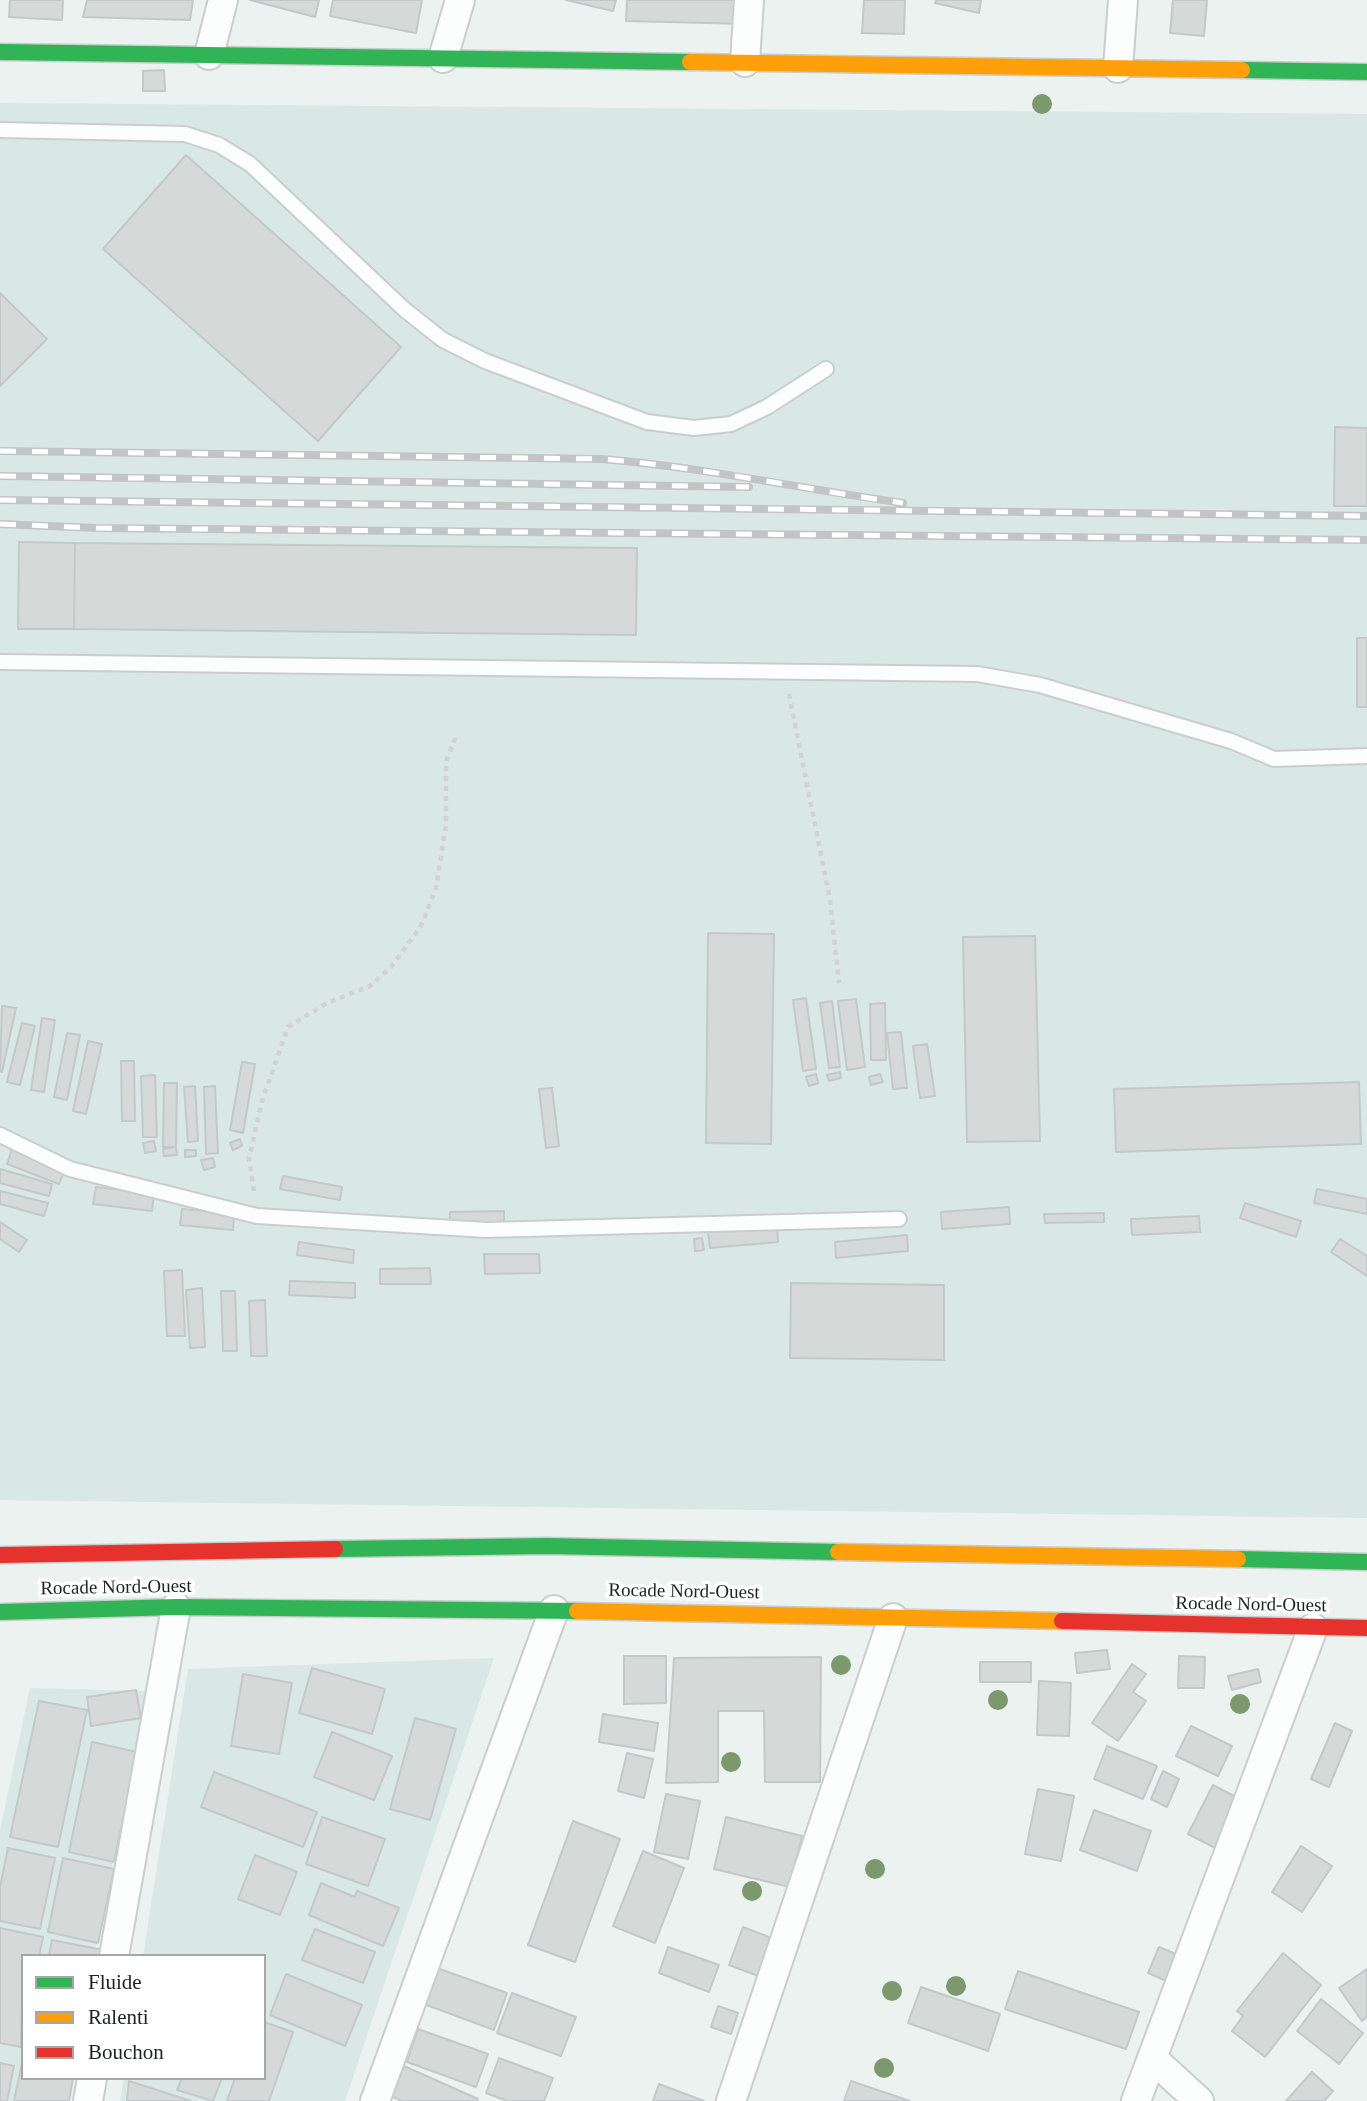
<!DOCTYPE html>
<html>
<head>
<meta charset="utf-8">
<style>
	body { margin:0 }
	#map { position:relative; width:1367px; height:2101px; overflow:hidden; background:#ebf2f0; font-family:"Times New Roman",serif }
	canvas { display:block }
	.legend { position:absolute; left:21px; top:1954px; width:245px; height:126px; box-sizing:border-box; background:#fff; border:2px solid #a5a7a6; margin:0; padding:9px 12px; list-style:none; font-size:21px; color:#1e2221 }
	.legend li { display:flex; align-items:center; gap:14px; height:35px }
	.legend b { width:35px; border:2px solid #a5a7a6 }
</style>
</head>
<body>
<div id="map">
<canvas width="1367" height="2101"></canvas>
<ul class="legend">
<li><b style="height:9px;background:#30b455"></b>Fluide</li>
<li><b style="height:9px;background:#ff9f0a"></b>Ralenti</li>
<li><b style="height:9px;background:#e5322d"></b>Bouchon</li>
</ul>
</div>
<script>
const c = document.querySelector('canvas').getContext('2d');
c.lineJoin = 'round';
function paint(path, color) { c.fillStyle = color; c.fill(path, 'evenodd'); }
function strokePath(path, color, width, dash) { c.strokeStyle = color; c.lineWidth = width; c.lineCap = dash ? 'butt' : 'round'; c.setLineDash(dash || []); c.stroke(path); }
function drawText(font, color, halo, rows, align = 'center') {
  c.font = font + ' "Times New Roman",serif'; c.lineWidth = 7; c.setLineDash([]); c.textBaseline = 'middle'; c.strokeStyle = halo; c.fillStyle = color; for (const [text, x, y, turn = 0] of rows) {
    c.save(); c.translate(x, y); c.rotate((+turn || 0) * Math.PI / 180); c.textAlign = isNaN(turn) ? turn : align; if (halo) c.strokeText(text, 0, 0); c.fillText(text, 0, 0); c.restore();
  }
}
const built = new Path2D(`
	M0,103L1367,114V1518L0,1500Z
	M494,1658L345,2101H120L124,2078H264V1956H143L188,1669Z
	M30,1688L148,1691L94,1956H23V2078L65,2101H0V1830Z`);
const building = new Path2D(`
	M10,0H63L62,20L9,17Z
	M87,0H193L190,20L83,17Z
	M250,0H319L315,17Z
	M333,0H422L416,33L330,16Z
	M566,0H616L613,11Z
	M627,0H747V24L626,21Z
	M864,0H905L904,34L862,33Z
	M936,0H981L979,13L935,3Z
	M1173,0H1207L1204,36L1170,33Z
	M164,70L165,91H143V71Z
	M186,155L401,347L318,441L103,249Z
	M0,293L47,339L0,386Z
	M1335,427L1367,428V506H1334Z
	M19,542L75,543L74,629H18Z
	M75,543L637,548L636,635L74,629Z
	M1357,638H1367V707H1357Z
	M708,933L774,934L771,1144L706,1143Z
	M1035,936L1040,1141L967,1142L963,937Z
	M806,998L816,1069L803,1071L793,1000Z
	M856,999L865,1067L847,1070L838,1001Z
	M832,1001L840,1067L829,1068L820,1003Z
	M885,1003L886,1060H871L870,1004Z
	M2,1006L16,1008L2,1072L0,1071Z
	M42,1018L55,1020L44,1092L31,1090Z
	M22,1023L35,1026L20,1085L7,1082Z
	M901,1032L907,1088L893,1089L887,1033Z
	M67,1033L80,1035L67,1100L54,1097Z
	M88,1041L102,1044L86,1114L73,1111Z
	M927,1044L935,1096L920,1098L913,1046Z
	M121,1061H134L135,1121H122Z
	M242,1062L255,1064L243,1133L230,1130Z
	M840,1072L841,1078L829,1081L827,1075Z
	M816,1074L818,1083L809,1086L806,1077Z
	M880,1074L883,1082L871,1085L869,1077Z
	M155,1075L157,1137H143L141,1076Z
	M1359,1082L1361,1144L1116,1152L1114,1089Z
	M164,1083H177L176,1147H163Z
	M195,1086L198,1141L188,1142L184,1087Z
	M215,1086L218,1153L206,1154L204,1087Z
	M552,1088L559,1146L546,1148L539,1089Z
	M240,1139L242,1146L233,1150L230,1143Z
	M154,1141L156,1151L145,1153L143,1143Z
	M176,1147L177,1155L164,1156L163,1149Z
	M12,1149L65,1169L59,1184L7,1164Z
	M185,1150H196V1156L185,1157Z
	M213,1158L215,1167L204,1170L201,1160Z
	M0,1169L52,1184L49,1196L0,1183Z
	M283,1176L342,1187L340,1200L280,1189Z
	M96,1187L154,1194L152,1211L93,1204Z
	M1317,1189L1367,1199V1214L1314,1203Z
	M0,1191L48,1203L44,1216L0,1204Z
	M1245,1203L1301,1221L1296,1237L1240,1218Z
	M1009,1207L1010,1224L942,1229L941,1212Z
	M182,1209L234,1214L233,1230L180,1225Z
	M504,1211V1222H450V1212Z
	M1104,1213V1222L1045,1223L1044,1214Z
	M1199,1216L1200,1232L1132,1235L1131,1219Z
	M0,1222L27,1240L19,1252L0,1239Z
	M777,1225L778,1242L710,1248L708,1232Z
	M907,1235L908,1251L836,1258L835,1242Z
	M702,1238L704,1250L695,1251L694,1239Z
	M1340,1239L1367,1256V1276L1331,1252Z
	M299,1242L354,1250L353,1263L297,1255Z
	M484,1254H539L540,1273L485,1274Z
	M430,1268L431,1284H380V1269Z
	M182,1270L185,1336H167L164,1271Z
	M290,1281L355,1283V1298L289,1295Z
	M791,1283L944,1285V1360L790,1358Z
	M202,1288L205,1347L190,1348L186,1290Z
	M221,1291H235L237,1351H223Z
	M265,1300L267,1356H251L249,1301Z
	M1107,1650L1110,1669L1077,1673L1075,1653Z
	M624,1656H666V1703L624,1704Z
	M1179,1656L1205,1657L1204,1688H1178Z
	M821,1657L820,1782H765L764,1711H718V1782L666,1783L674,1658Z
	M980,1662H1031V1682H980Z
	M1132,1664L1146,1674L1133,1692L1146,1701L1118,1741L1092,1723Z
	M312,1668L385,1689L372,1734L299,1713Z
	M1258,1669L1261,1682L1232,1690L1228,1676Z
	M243,1674L292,1683L279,1754L231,1746Z
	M1039,1681L1071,1683L1069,1736L1037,1735Z
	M136,1690L141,1718L91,1726L87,1697Z
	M39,1701L87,1710L58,1847L10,1837Z
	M603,1714L658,1723L654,1751L599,1742Z
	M415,1718L456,1729L430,1820L390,1809Z
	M1335,1723L1352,1731L1329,1787L1311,1779Z
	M1191,1726L1232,1746L1218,1776L1176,1756Z
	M332,1732L392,1756L374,1800L314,1777Z
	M92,1742L137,1752L114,1862L69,1852Z
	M1107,1746L1157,1766L1143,1799L1094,1779Z
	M627,1753L653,1759L644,1798L618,1791Z
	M1163,1771L1179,1779L1167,1807L1151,1799Z
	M214,1772L317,1812L303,1847L201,1807Z
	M1213,1785L1247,1803L1221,1851L1188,1834Z
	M1038,1789L1074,1796L1061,1861L1025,1854Z
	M666,1794L700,1801L688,1859L654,1852Z
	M1094,1810L1151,1831L1137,1871L1080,1850Z
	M322,1817L385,1839L368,1886L306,1864Z
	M726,1817L802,1836L790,1887L714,1869Z
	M573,1821L620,1839L575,1962L528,1945Z
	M1301,1846L1332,1866L1302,1912L1272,1892Z
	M8,1848L55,1858L40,1929L0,1921V1887Z
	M643,1851L684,1868L655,1943L613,1926Z
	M255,1855L297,1872L280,1915L238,1899Z
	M63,1858L114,1869L98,1943L48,1932Z
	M321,1883L355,1897L357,1891L399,1908L383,1946L309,1915Z
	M743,1927L774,1939L761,1977L729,1965Z
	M0,1928L43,1937L39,1956H23L21,2047L0,2043Z
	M315,1929L375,1952L363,1983L302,1960Z
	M52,1940L103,1950L102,1956H49Z
	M668,1947L719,1965L709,1992L659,1973Z
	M1159,1947L1183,1957L1171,1983L1148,1973Z
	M1283,1953L1321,1985L1265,2057L1232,2031L1243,2016L1237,2011Z
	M437,1968L507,1993L494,2030L424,2004Z
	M1367,1969V2017L1362,2021L1339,1988Z
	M1018,1971L1139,2012L1126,2049L1005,2009Z
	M286,1974L362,2005L345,2046L270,2015Z
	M921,1987L1000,2014L988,2051L908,2023Z
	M512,1993L576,2017L561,2056L497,2033Z
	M1321,1999L1363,2033L1339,2064L1297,2031Z
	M718,2006L738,2013L731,2034L711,2027Z
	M264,2022L293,2032L269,2101H227L235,2078H264Z
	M418,2029L488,2054L476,2087L407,2062Z
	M499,2058L553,2078L544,2101H507L486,2093Z
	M0,2063L14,2066L7,2101H0Z
	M22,2063L23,2078H73L69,2101H14Z
	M404,2066L478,2099L477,2101H402L391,2096Z
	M1312,2072L1333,2091L1324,2101H1286Z
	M182,2078H222L213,2101L177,2090Z
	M129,2081L191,2101H127Z
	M851,2081L910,2101H844Z
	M659,2084L704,2101H653Z`);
const path = new Path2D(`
	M789,694L830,900L839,983
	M254,1191L249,1159L262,1101L288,1027L327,1003L370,986L392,966L421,926L436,888L446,825V762L457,733`);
const lane = new Path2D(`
	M0,130L185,134L219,145L250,164L405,310L443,340L485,361L647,422L694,428L731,424L767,407L826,369
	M0,662L977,674L1040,685L1231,741L1274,759L1367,756
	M0,1135L70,1169L257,1216L486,1230L899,1219`);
const street = new Path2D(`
	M209,55L223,0
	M443,58L460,0
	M745,62L749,0
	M1118,68L1123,0
	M114,1956L176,1607
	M1152,2058L1199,2101
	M88,2101L92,2078
	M375,2101L554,1610
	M731,2101L893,1618
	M1136,2101L1313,1628`);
const fast = new Path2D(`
	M0,52L690,62
	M1242,70L1367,72
	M335,1549L547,1546L838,1552
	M1238,1559L1367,1562
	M0,1612L176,1607L577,1611`);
const slow = new Path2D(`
	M690,62L1242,70
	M838,1552L1238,1559
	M577,1611L1062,1621`);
const jam = new Path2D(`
	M0,1555L335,1549
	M1062,1621L1367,1628`);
const rail = new Path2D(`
	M0,451L602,459C703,467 802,489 903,503
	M0,476L749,487
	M0,500L1367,516
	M0,524L97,528L1367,540`);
const trees = [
	[1042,104],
	[841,1665],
	[998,1700],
	[1240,1704],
	[731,1762],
	[875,1869],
	[752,1891],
	[956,1986],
	[892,1991],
	[884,2068]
];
const streetNames = [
	["Rocade Nord-Ouest",116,1588,-1],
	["Rocade Nord-Ouest",684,1592,1],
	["Rocade Nord-Ouest",1251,1605,1]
];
paint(built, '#d9e8e4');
paint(building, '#d5dad9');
strokePath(building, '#c3c9c8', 2);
strokePath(lane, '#c9cecd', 18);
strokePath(street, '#c9cecd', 32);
strokePath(fast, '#c9cecd', 19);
strokePath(slow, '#c9cecd', 19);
strokePath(jam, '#c9cecd', 19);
strokePath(path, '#d1d3d2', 4.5, [5, 5]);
strokePath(lane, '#fcfdfd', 14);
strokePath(street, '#fcfdfd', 28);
strokePath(fast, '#30b455', 16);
strokePath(slow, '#ff9f0a', 16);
strokePath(jam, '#e5322d', 16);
strokePath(rail, '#c3c5c5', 8);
strokePath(rail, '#fff', 5, [16]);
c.fillStyle = '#7c996e';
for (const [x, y] of trees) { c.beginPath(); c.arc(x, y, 10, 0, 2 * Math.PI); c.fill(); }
drawText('19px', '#1e2221', '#fff', streetNames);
</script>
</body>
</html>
